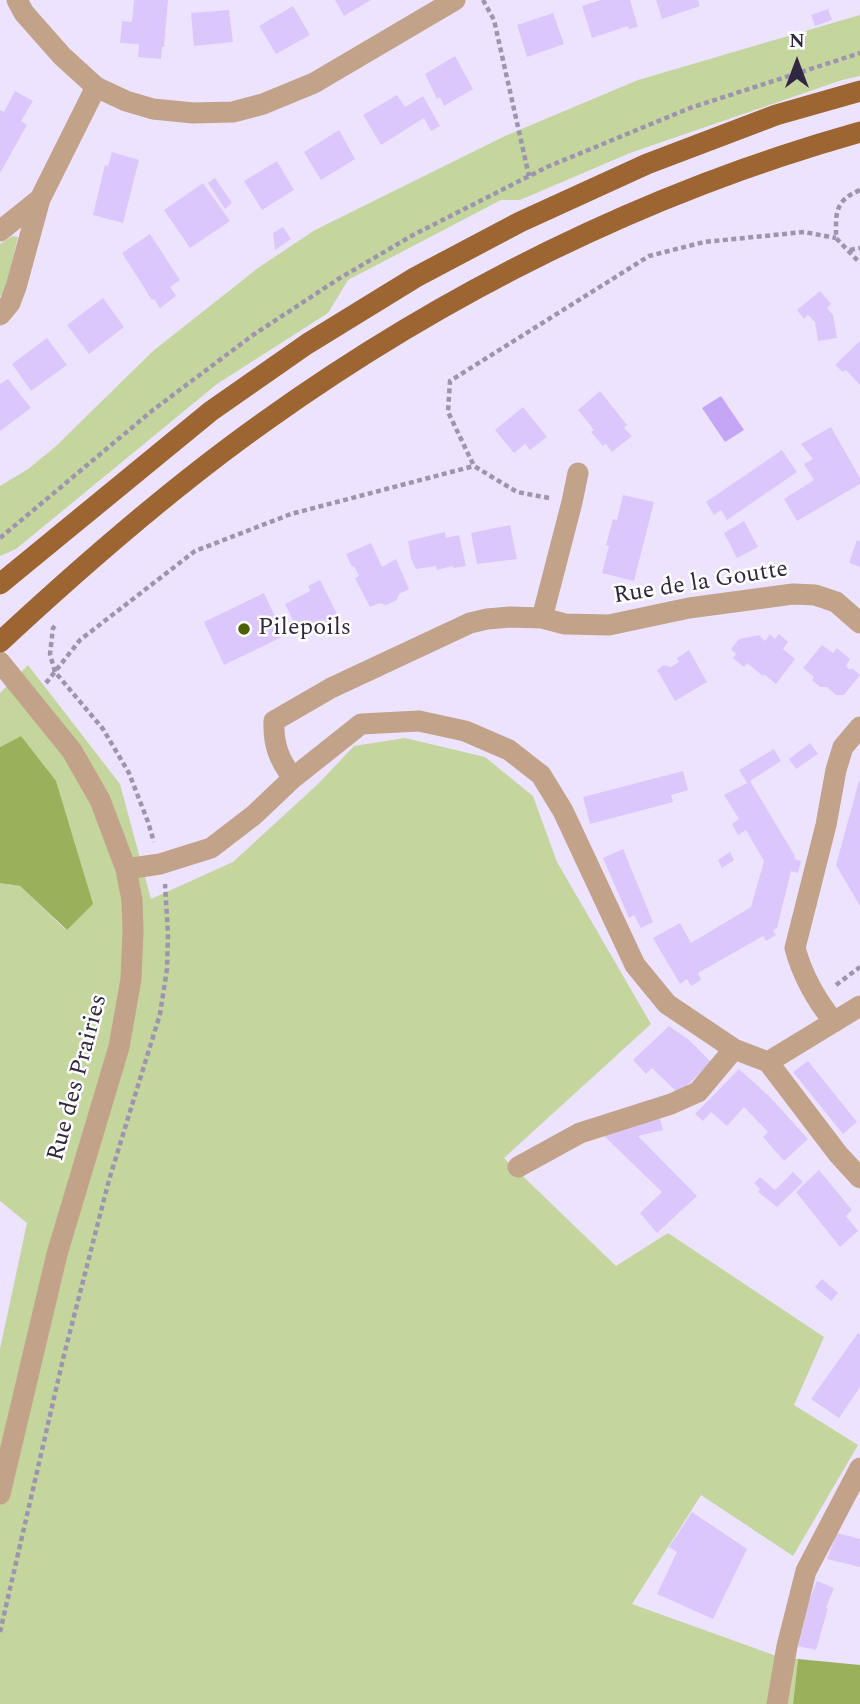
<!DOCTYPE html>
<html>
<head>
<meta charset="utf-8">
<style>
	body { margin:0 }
	#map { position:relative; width:860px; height:1704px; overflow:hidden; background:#ede3ff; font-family:Spectral,serif }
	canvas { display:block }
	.north { position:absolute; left:762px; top:28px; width:70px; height:70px; -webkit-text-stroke:5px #fff; paint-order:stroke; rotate:0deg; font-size:19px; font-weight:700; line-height:28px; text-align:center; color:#312740 }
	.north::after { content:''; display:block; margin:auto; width:24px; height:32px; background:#312740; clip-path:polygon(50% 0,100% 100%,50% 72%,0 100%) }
</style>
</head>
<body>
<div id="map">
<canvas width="860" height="1704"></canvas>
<div class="north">N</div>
</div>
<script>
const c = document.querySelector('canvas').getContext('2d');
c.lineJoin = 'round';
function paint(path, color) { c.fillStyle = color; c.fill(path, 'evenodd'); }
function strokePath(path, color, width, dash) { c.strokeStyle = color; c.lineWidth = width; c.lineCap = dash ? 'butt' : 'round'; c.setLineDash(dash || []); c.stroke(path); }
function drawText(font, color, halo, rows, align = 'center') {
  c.font = font + ' Spectral,serif'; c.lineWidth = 5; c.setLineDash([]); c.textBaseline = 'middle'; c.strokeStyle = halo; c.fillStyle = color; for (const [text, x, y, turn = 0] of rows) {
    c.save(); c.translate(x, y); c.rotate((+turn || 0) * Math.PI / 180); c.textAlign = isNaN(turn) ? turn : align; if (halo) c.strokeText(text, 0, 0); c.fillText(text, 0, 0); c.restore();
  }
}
const green = new Path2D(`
	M860,15V76L842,80L630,153L520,200H501L348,280L328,313L217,384L16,549L0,556V486L28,469L55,447L153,351L258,268L315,230L505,136L638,80Z
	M12,236L18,237L5,290L0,297V244Z
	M28,665L120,784L151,899L233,862L319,783L354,746L405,738L485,757L533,796L557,862L651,1024L504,1158L616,1266L668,1233L824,1337L794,1405L858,1445L793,1556L701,1495L632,1604L782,1658L798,1659L793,1704H0V1349L27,1223L0,1201V883L20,886L66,930L21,736L0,747V693Z`);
const forest = new Path2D(`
	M21,736L56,781L93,904L67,930L20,886L0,883V747Z
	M798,1659L860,1665V1704H793Z`);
const water = new Path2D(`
	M721,396L744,430L725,442L702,408Z`);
const building = new Path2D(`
	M134,0H168L164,47H162L161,59L138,57L139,44L120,43L122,21L132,22Z
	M335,0H371L344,16Z
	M601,0H630L638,27L629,29L628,26L592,38L582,6Z
	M656,0H698L700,6L662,19Z
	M293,6L310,35L276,54L259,26Z
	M828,9L832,20L815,26L811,15Z
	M229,10L233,42L194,46L191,13Z
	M553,13L564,44L527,57L517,25Z
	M455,56L473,89L444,106L440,97L437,99L425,74Z
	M15,91L33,101L21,121L27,125L0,173V110L4,112Z
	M397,95L405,107L423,96L440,126L431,131L424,118L381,145L363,115Z
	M339,130L355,159L321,180L304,152Z
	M112,152L139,160L123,223L93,215L105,165L108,166Z
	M277,161L294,190L262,210L244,181Z
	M215,178L232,203L225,209L208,183Z
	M203,183L230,221L190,248L164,210Z
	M283,227L291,239L275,250L273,233Z
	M150,234L180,280L170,287L176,296L160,308L154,299L152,300L122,253Z
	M820,291L831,304L827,308L833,315L837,338L818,341L815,322L808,315L804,319L797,310Z
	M103,298L124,327L89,354L67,325Z
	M47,338L67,365L31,391L12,364Z
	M860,341V385L846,370L843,372L835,365Z
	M8,379L31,408L0,431V384Z
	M600,391L627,425L624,428L632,436L612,452L606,444L603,446L591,432L594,430L578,410Z
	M523,407L547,437L530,450L525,444L514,453L495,430Z
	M831,427L860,478V484L797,521L784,499L814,480L804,464L813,459L801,444Z
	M782,450L797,472L727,520L721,510L714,515L706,502Z
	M623,495L654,502L634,581L602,573L609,546L606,545L613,519L617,520Z
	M744,521L758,547L737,558L724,533Z
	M510,525L517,559L477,564L471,533Z
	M445,532L446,538L459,535L466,566L454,568L452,566L437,570L436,566L416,569L411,559L408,541Z
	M857,540L860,541V567L849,563Z
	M371,543L382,567L396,559L409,589L399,594L397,600L386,605L380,603L370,607L355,578L359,576L354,566L352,567L346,554Z
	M320,580L339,618L326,624L325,620L299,633L285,604L310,591L308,586Z
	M264,593L284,636L224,665L204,622Z
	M770,634L775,639L779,634L788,642L783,649L795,659L776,684L764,674L763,676L747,663L744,667L733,658L736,654L731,649L739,639L759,635L765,641Z
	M822,645L833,653L837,648L850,659L846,666L850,670L852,668L860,675L844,695H836L827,687H820L812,680L814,677L803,668Z
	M689,650L707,682L675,701L657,670L664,665L671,667L679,662L677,658Z
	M810,743L818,754L796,769L789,759Z
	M774,749L781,761L750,781L795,856L794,859L801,861L798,873L791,871L777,928L773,930L776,935L766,941L763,936L698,973L701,980L691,986L687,979L680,984L653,938L680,923L691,943L751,907L764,861L746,830L738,835L732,824L739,819L724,795L747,783L739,770Z
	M683,771L688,790L671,795L673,802L590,824L583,797Z
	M859,781H860V906L836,865Z
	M623,849L653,922L641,928L634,915L629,918L603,858Z
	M730,852L734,860L722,868L718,860Z
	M669,1026L689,1040L711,1062L679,1094L652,1068L646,1074L633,1060Z
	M808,1061L857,1122L843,1134L793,1072Z
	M739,1069L770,1097L808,1139L784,1161L763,1137L768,1132L744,1107L727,1126L711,1112L703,1121L695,1114Z
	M659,1116L663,1130L638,1136L697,1196L657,1233L640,1213L662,1192L601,1133Z
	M819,1170L852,1210L846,1216L858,1231L840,1247L796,1192Z
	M793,1172L803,1182L777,1207L758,1192L760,1189L754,1183L760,1177L775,1190Z
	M822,1279L838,1293L831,1301L815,1287Z
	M858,1333L860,1335V1387L839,1418L811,1399Z
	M692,1512L747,1549L713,1619L657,1594L677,1552L669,1547Z
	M837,1533L860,1539V1567L827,1559Z
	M817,1581L834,1588L826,1608H828L816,1650L798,1646L809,1601Z`);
const path = new Path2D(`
	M483,0L494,20L529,176
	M860,190C834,201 836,213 836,238L860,263
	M850,250L860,248
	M549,498L517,492L474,466L448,412L450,381L649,256L704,242L804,232L836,238
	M0,538L153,410L253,335L340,278L413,235L547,167L690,108L860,53
	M55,626L53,628L50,654L55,672L103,729L129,773L148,822L154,842
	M46,683L80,640L195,551L291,514L474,466
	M836,985L860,967
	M0,1632L63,1359L109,1180L160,1014L167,969L168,934L165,884`);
const street = new Path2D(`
	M17,0L24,13L62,56L96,87L126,101L153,109L193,113L233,112L263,104L314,83L455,0
	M0,231L40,199
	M0,315L10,303L16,287L40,199L96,87
	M542,618L572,502L578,473
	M0,662L72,751L100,800L126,869L132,900L133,931L131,979L119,1047L57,1254L0,1494
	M293,778C279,760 273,744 274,721L331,688L470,623L487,619L510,617L542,618L565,624L609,625L689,608L793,594L815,595L836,602L860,623
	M126,869L160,864L211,848L254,815L293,778L361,724L419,721L465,731L509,750L541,775L563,811L635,965L667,1004L734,1049L768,1062
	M834,1022C817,1001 802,974 795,948L826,825L836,770L843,747L860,727
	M768,1062L838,1154L860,1178
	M768,1062L860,1006
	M518,1167L580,1133L671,1104L698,1092L734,1049
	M777,1704L787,1646L806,1571L860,1468`);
const primary = new Path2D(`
	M0,584L211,411L307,344L416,277L520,222L647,164L776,115L860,91
	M0,642C84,564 171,488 264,422C444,293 646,192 860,132`);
const markers = [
	[244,629,7,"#4e6006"]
];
const streetNames = [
	["Rue de la Goutte",701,584,-9],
	["Rue des Prairies",79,1078,-75]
];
const poiNames = [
	["Pilepoils",258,629]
];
paint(green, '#c4d59d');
paint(forest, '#9ab15b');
paint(water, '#c5a5f5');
paint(building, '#dbc7fc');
strokePath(path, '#9e94af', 4.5, [5, 3.5]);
strokePath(street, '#c2a288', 21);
strokePath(primary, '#9c6531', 21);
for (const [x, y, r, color] of markers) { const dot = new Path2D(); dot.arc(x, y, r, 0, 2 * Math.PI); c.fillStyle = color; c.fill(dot); strokePath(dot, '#fff', 2.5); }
drawText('24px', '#312740', '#fff', streetNames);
drawText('24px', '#312740', '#fff', poiNames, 'left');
</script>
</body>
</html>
